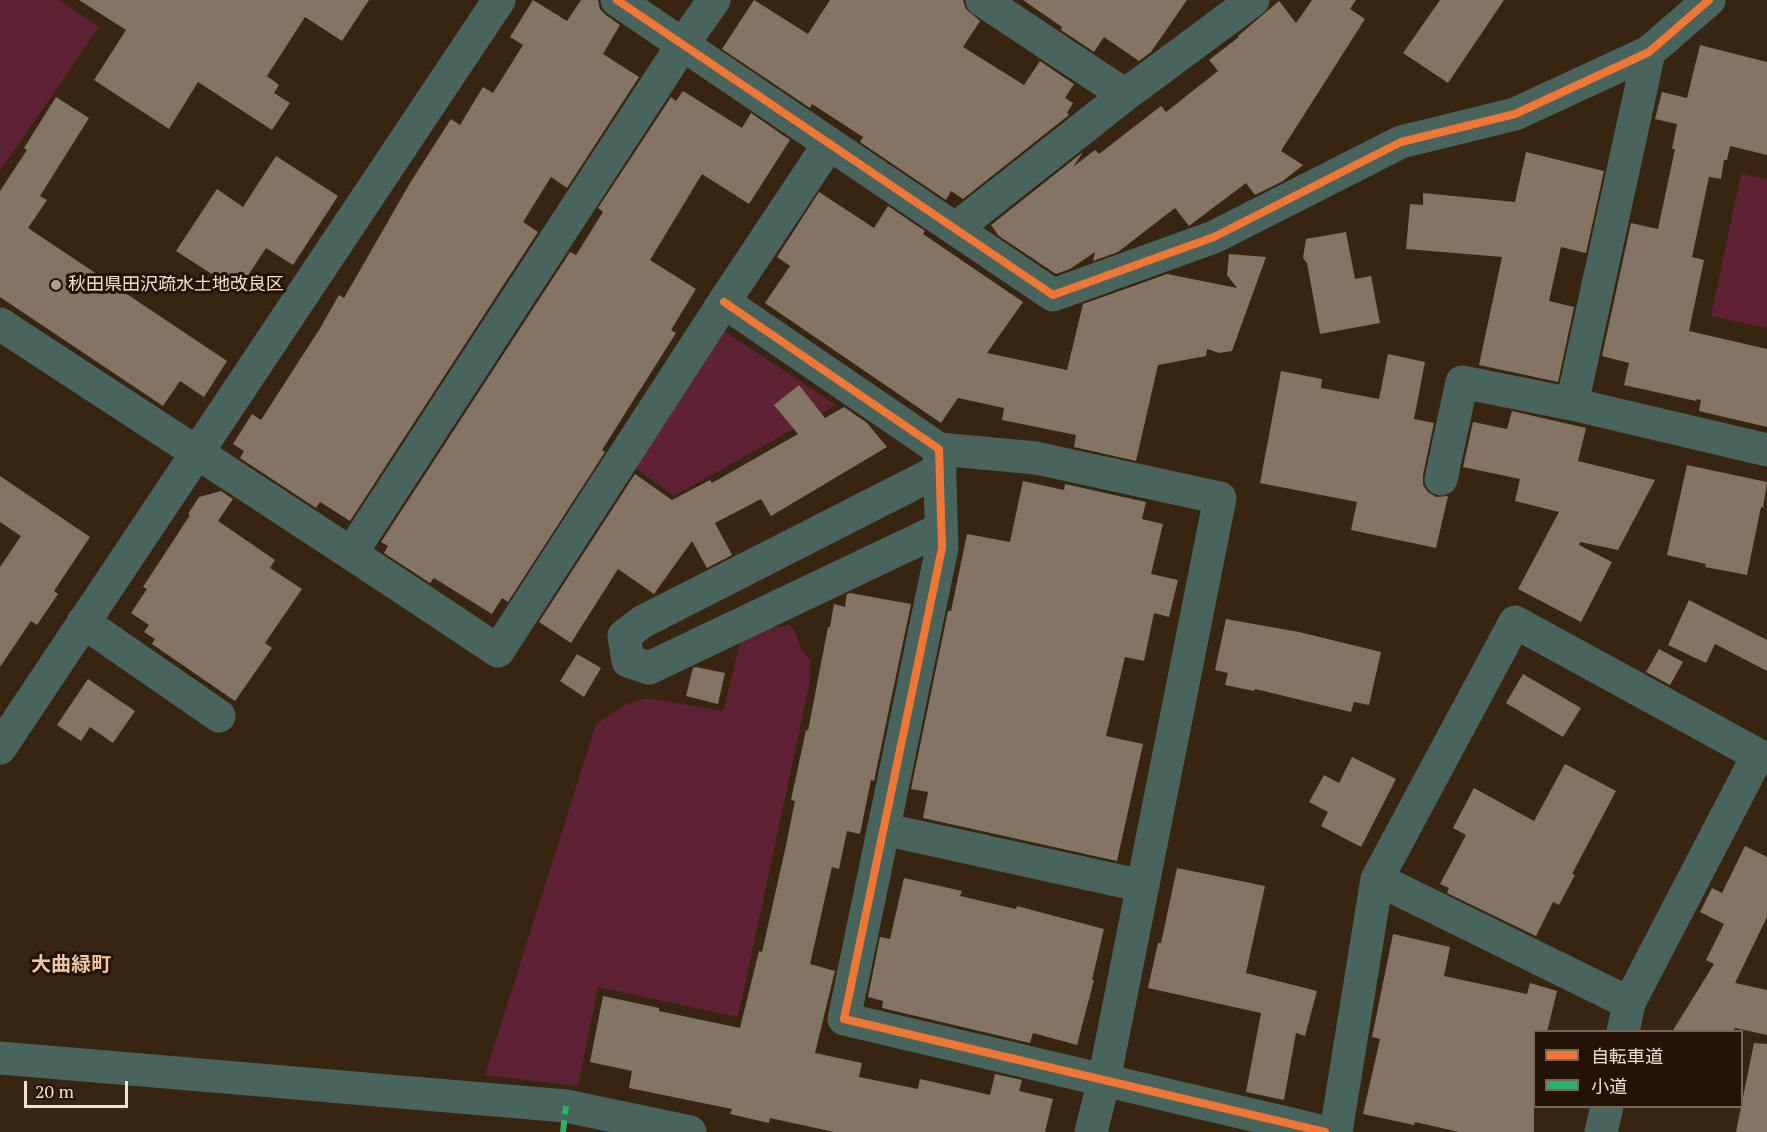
<!DOCTYPE html>
<html>
<head>
<meta charset="utf-8">
<style>
	body { margin:0 }
	#map { position:relative; width:1767px; height:1132px; overflow:hidden; background:#382511; font-family:"PT Serif","Noto Sans JP",serif }
	canvas { display:block }
	.legend { position:absolute; left:1533px; top:1030px; width:210px; height:78px; box-sizing:border-box; background:#221306; border:2px solid #776556; margin:0; padding:8px 10px; list-style:none; font-size:18px; color:#f6e0ce }
	.legend li { display:flex; align-items:center; gap:12px; height:30px }
	.legend b { width:30px; border:2px solid #776556 }
	.scale { position:absolute; left:24px; top:1081px; width:104px; height:27px; box-sizing:border-box; border:3px solid #f6e0ce; border-top:0; padding-left:8px; font-size:18px; line-height:21px; white-space:nowrap; color:#f6e0ce; -webkit-text-stroke:4px #221306; paint-order:stroke }
</style>
</head>
<body>
<div id="map">
<canvas width="1767" height="1132"></canvas>
<ul class="legend">
<li><b style="height:8px;background:#f07635"></b>自転車道</li>
<li><b style="height:8px;background:#2db169"></b>小道</li>
</ul>
<div class="scale">20 m</div>
</div>
<script>
const c = document.querySelector('canvas').getContext('2d');
c.lineJoin = 'round';
function paint(path, color) { c.fillStyle = color; c.fill(path, 'evenodd'); }
function strokePath(path, color, width, dash) { c.strokeStyle = color; c.lineWidth = width; c.lineCap = dash ? 'butt' : 'round'; c.setLineDash(dash || []); c.stroke(path); }
function drawText(font, color, halo, rows, align = 'center') {
  c.font = font + ' "PT Serif","Noto Sans JP",serif'; c.lineWidth = 6; c.setLineDash([]); c.textBaseline = 'middle'; c.strokeStyle = halo; c.fillStyle = color; for (const [text, x, y, turn = 0] of rows) {
    c.save(); c.translate(x, y); c.rotate((+turn || 0) * Math.PI / 180); c.textAlign = isNaN(turn) ? turn : align; if (halo) c.strokeText(text, 0, 0); c.fillText(text, 0, 0); c.restore();
  }
}
const green = new Path2D(`
	M0,0H59L99,27L0,171Z
	M1741,174L1767,179V328L1711,316Z
	M721,329L836,405L674,496L634,467Z
	M789,625L796,633L800,648L810,660V681L738,1017L598,987L578,1086L485,1075L596,724L625,705L647,698L723,711L740,643L759,630Z`);
const building = new Path2D(`
	M79,0H369L342,41L305,17L267,76L279,85L274,93L290,103L272,130L198,82L169,129L94,80L126,30Z
	M533,0L567,21L581,0H598L600,9L606,15L620,25L603,54L639,77L567,188L551,177L523,222L538,232L350,521L320,502L316,508L240,458L244,451L233,444L252,414L261,420L319,330L339,295L344,298L410,183L451,119L460,125L483,87L493,93L523,45L510,37Z
	M754,0L808,34L830,0H963L966,9L980,21L963,47L1024,85L1040,61L1074,84L1065,98L1073,103L1067,113L1069,115L963,199L951,191L946,200L860,142L863,137L812,104L810,108L722,49Z
	M1023,0H1187L1151,52L1139,61L1104,37L1094,52L1061,30L1062,27Z
	M1312,0H1356L1350,9L1365,19L1281,151L1303,165L1283,181L1255,195L1246,183L1189,226L1175,208L1118,252L1093,261L1095,252L1070,269L1056,274L999,236L991,225L1083,152L1073,167L1095,150L1099,154L1161,106L1166,112L1218,71L1209,60L1239,37L1238,36L1279,1L1296,23Z
	M1440,0H1504L1448,83L1403,53Z
	M1700,45L1767,62V155L1730,146L1727,160H1724L1721,179L1709,177L1692,257L1704,260L1689,331L1767,349V427L1699,411L1701,400L1697,399L1696,401L1624,385L1629,363L1602,356L1631,223L1658,229L1675,149H1672L1677,124L1655,119L1662,92L1687,98Z
	M683,91L742,128L751,113L790,140L749,204L702,174L650,260L696,289L671,330L676,333L602,450L605,452L508,602L502,598L492,614L434,578L430,583L384,553L388,546L381,542L570,252L576,255L603,212L598,208L671,97L676,101Z
	M56,97L89,118L40,196L47,200L28,228L227,361L204,397L180,381L163,406L0,297V191L27,150L24,148Z
	M1526,152L1604,171L1586,253L1561,247L1549,301L1574,307L1558,382L1479,365L1502,257L1406,249L1410,204L1423,205V193L1515,202Z
	M276,156L338,196L293,265L266,248L238,291L176,251L217,189L243,207Z
	M819,192L874,228L888,206L925,231L923,234L1023,302L987,353L1067,370L1083,304L1167,274L1237,288L1227,275L1229,254L1266,257L1232,351L1219,353L1207,349L1206,356L1158,365L1136,461L1074,447L1076,435L1002,420L1004,408L958,398L941,423L765,303L790,266L777,257Z
	M1346,232L1355,279L1371,276L1380,323L1320,334L1307,263L1303,258L1306,239Z
	M1388,354L1425,362L1414,419L1434,423L1423,475V485L1428,492L1436,497L1448,496L1436,548L1351,530L1357,502L1260,483L1281,371L1322,379L1321,388L1379,399Z
	M799,385L825,418L844,407L867,423L887,447L771,516L761,499L715,523L732,555L707,568L692,541L654,594L618,569L571,643L539,622L635,474L672,500L710,480L712,483L798,434L774,405Z
	M1512,411L1586,428L1578,461L1655,480L1618,550L1580,542L1579,545L1612,562L1581,622L1518,589L1559,512L1515,501L1520,479L1463,467L1473,422L1507,429Z
	M1687,465L1767,482L1763,508L1761,507L1747,575L1705,567L1706,564L1667,555Z
	M0,476L90,537L54,591L58,594L37,625L31,621L0,667V567L21,536L0,522Z
	M1023,481L1064,490L1065,484L1146,502L1142,519L1163,524L1151,574L1178,580L1169,617L1154,613L1144,661L1125,657L1106,736L1143,744L1117,861L923,818L928,792L911,789L948,611H951L967,534L1010,542Z
	M221,491L233,499L218,521L275,560L270,568L302,589L265,643L272,648L235,701L152,644L155,639L144,632L149,625L131,613L147,589L143,587L190,515L188,514L199,497Z
	M850,593L911,604L874,781L871,780L860,834L847,831L839,869L832,867L810,964L835,971L815,1053L862,1063L859,1077L918,1089L920,1079L990,1095L995,1074L1022,1080L1019,1091L1053,1099L1045,1132H834L770,1118L769,1123L730,1114L732,1109L629,1088L632,1071L590,1062L603,996L659,1008V1011L740,1028L759,951L762,952L785,850L795,801L791,800L806,730L808,731L828,627H830L834,604L845,607L847,594Z
	M1689,600L1767,640V671L1715,644L1706,663L1668,645Z
	M1226,619L1299,632L1381,652L1369,705L1354,702L1351,712L1255,689L1254,691L1225,685L1228,673L1215,670Z
	M1659,649L1683,662L1670,685L1646,672Z
	M577,654L601,668L584,697L560,681Z
	M696,667L725,673L718,704L686,696L693,668Z
	M1523,674L1581,708L1563,737L1506,703Z
	M88,679L135,711L113,743L90,727L81,741L57,725Z
	M1352,757L1396,779L1361,847L1321,826L1328,812L1309,802L1324,775L1339,783Z
	M1565,764L1616,791L1572,874L1575,875L1559,905L1553,902L1536,936L1447,893L1449,888L1440,884L1466,835L1453,828L1474,788L1534,821Z
	M1745,846L1767,857V917L1735,983L1767,990V1035L1735,1028L1733,1032H1672L1714,964L1706,960L1724,924L1700,912L1712,888L1722,893Z
	M1177,868L1265,886L1246,973L1317,991L1305,1036L1296,1033L1284,1100L1246,1092L1261,1013L1148,988L1158,943H1161Z
	M904,878L962,891L960,896L1016,909L1017,906L1104,929L1092,980H1094L1077,1045L1033,1033L1030,1043L882,1008L883,1001L868,997L880,937L890,939Z
	M1393,934L1450,947L1444,976L1527,994L1530,983L1557,991L1547,1032H1534V1132H1459L1415,1122L1414,1125L1363,1114L1380,1039L1372,1037Z
	M1754,1043L1767,1044V1132H1736Z`);
const minor = new Path2D(`
	M617,0L1053,295L1214,237L1401,142L1515,114L1649,52L1709,0
	M982,0L1125,95
	M1649,52L1572,404L1767,450
	M955,229L1125,95L1253,0
	M724,302L939,449L942,548L844,1019L1325,1132
	M0,324C166,433 333,540 498,651L724,302L829,144
	M939,449L1036,458L1220,498L1104,1080L1091,1132
	M940,470L642,622L624,636L628,661L649,668L941,529
	M1441,479L1462,382L1572,404
	M352,552L683,44L714,0
	M83,622L219,716
	M0,748L499,0
	M883,829L1143,886
	M1377,879L1629,1003
	M0,1058L566,1106L690,1132
	M1336,1132L1377,879L1515,622L1758,755L1629,1003L1623,1032
	M1601,1132L1607,1106`);
const quiet = new Path2D(`
	M563,1132L566,1106`);
const cycleway = new Path2D(`
	M617,0L1053,295L1214,237L1401,142L1515,114L1649,52L1709,0
	M724,302L939,449L942,548L844,1019L1325,1132`);
const markers = [
	[56,285,6,"#b49f8c"]
];
const poiNames = [
	["秋田県田沢疏水土地改良区",68,285]
];
const neighbourhoodNames = [
	["大曲緑町",71,965]
];
paint(green, '#5e2234');
paint(building, '#847464');
strokePath(minor, '#49645d', 33);
strokePath(quiet, '#2db169', 6, [12, 6]);
strokePath(cycleway, '#f07635', 8);
for (const [x, y, r, color] of markers) { const dot = new Path2D(); dot.arc(x, y, r, 0, 2 * Math.PI); c.fillStyle = color; c.fill(dot); strokePath(dot, '#221306', 2); }
drawText('18px', '#f6e0ce', '#221306', poiNames, 'left');
drawText('bold 20px', '#f1c6a2', '#221306', neighbourhoodNames);
</script>
</body>
</html>
